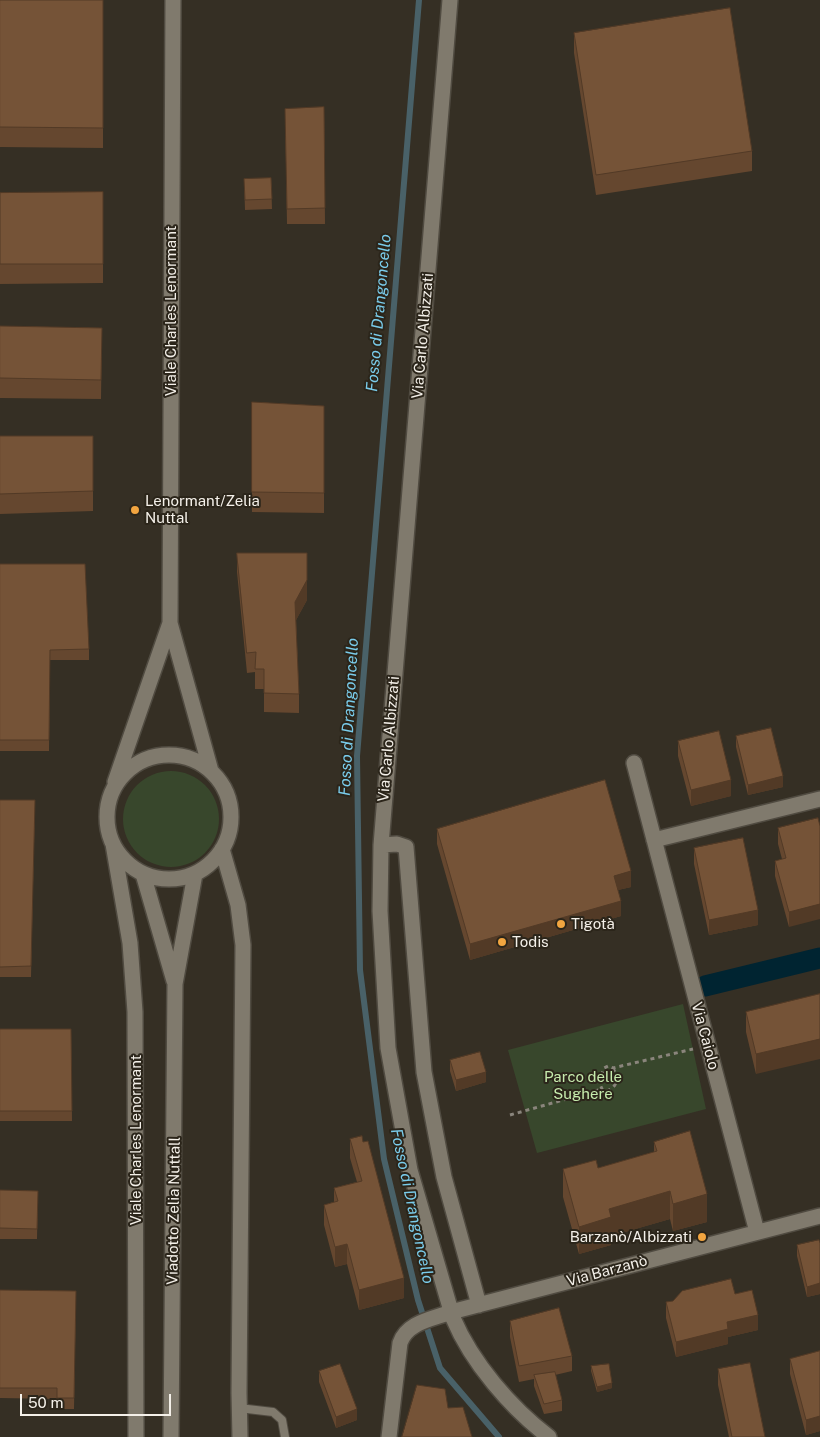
<!DOCTYPE html>
<html>
<head>
<meta charset="utf-8">
<style>
	body { margin:0 }
	#map { position:relative; width:820px; height:1437px; overflow:hidden; background:#352f24; font-family:"Public Sans",sans-serif }
	canvas { display:block }
	.scale { position:absolute; left:20px; top:1394px; width:151px; height:22px; box-sizing:border-box; border:2px solid #f4f0e9; border-top:0; padding-left:6px; font-size:15px; line-height:18px; white-space:nowrap; color:#f4f0e9; -webkit-text-stroke:4px #2b251a; paint-order:stroke }
</style>
</head>
<body>
<div id="map">
<canvas width="820" height="1437"></canvas>
<div class="scale">50 m</div>
</div>
<script>
const c = document.querySelector('canvas').getContext('2d');
c.lineJoin = 'round';
function paint(path, color) { c.fillStyle = color; c.fill(path, 'evenodd'); }
function strokePath(path, color, width, dash) { c.strokeStyle = color; c.lineWidth = width; c.lineCap = dash ? 'butt' : 'round'; c.setLineDash(dash || []); c.stroke(path); }
function drawText(font, color, halo, rows, align = 'center') {
  c.font = font + ' "Public Sans",sans-serif'; c.lineWidth = 4; c.setLineDash([]); c.textBaseline = 'middle'; c.strokeStyle = halo; c.fillStyle = color; for (const [text, x, y, turn = 0] of rows) {
    c.save(); c.translate(x, y); c.rotate((+turn || 0) * Math.PI / 180); c.textAlign = isNaN(turn) ? turn : align; if (halo) c.strokeText(text, 0, 0); c.fillText(text, 0, 0); c.restore();
  }
}
const green = new Path2D(`
	M123 819a48 48 0 1 1 96 0a48 48 0 1 1-96 0Z
	M683,1004L706,1109L537,1153L508,1050Z`);
const stream = new Path2D(`
	M419,0L357,756L360,970L384,1159L418,1300L440,1368L499,1437`);
const canal = new Path2D(`
	M705,986L820,958`);
const path = new Path2D(`
	M613,1068C618,1078 618,1087 607,1091L602,1089L599,1082L604,1068L608,1066L613,1068L693,1049
	M510,1115L602,1089`);
const lane = new Path2D(`
	M239,1408L273,1412L282,1420L285,1437`);
const street = new Path2D(`
	M173,0L170,623L211,771
	M450,0L381,845L380,911L388,1048L410,1170L453,1318C472,1363 511,1408 549,1437
	M107 817a62 62 0 1 1 124 0a62 62 0 1 1-124 0Z
	M634,763L757,1232
	M115,782L170,623
	M654,840L820,799
	M113,844L130,943L135,1012L136,1437
	M381,845L397,844L406,847L424,1072L444,1177L479,1305
	M222,849L238,905L243,945L239,1393L240,1437
	M143,874L174,981
	M171,1437L175,984L195,874
	M389,1437L400,1343C407,1322 433,1319 451,1312L820,1216`);
const wall = new Path2D(`
	M0,0H103V148L0,147Z
	M574,33L752,151V171L596,195L574,53Z
	M324,107L325,224H287L285,109Z
	M271,178L272,209L245,210L244,179Z
	M103,192V283L0,284V193Z
	M0,326L102,328L101,399L0,398Z
	M252,402L324,406V513L252,512Z
	M0,436L93,491V511L0,514Z
	M237,553L307,600L296,620L299,694V713L264,712V689H255V672L247,673L237,572Z
	M0,564L89,649V660H50L49,751H0Z
	M736,736L783,787L748,795L736,747Z
	M678,741L731,796L691,806L678,756Z
	M0,800H35L31,977H0Z
	M820,826L789,927L775,876V861L782,859L778,844V828Z
	M437,829L631,887L618,890L621,916L470,960L437,844Z
	M694,848L758,925L709,935L694,864Z
	M820,994L756,1074L746,1032V1012Z
	M0,1029H71L72,1121H0Z
	M450,1060L486,1082L456,1091L450,1071Z
	M350,1139L404,1298L359,1310L347,1264L335,1267L324,1225V1205L334,1202V1188L357,1182L350,1158Z
	M654,1142L707,1222L673,1231L670,1219L611,1236V1245L579,1254L563,1197V1169L598,1168L654,1152Z
	M0,1190L38,1191L37,1239H0Z
	M820,1243V1294L807,1297L797,1256V1245Z
	M0,1290L76,1291L74,1409H57V1399L0,1398Z
	M735,1294L758,1330L728,1337V1344L676,1357L666,1318V1302Z
	M510,1321L572,1356V1371L555,1375L562,1400V1411L544,1414L534,1386V1379L519,1382L510,1337Z
	M820,1351V1431L806,1435L790,1374V1359Z
	M591,1366L612,1388L597,1392L591,1371Z
	M718,1369L765,1437H729L718,1385Z
	M319,1371L357,1420L336,1428L319,1382Z`);
const shadedWall = new Path2D(`
	M307,580V600L295,622V602Z
	M783,776V787L748,795V785Z
	M731,780V796L691,806V790Z
	M631,871V887L614,891V876Z
	M621,901V916L470,960V944Z
	M820,904V919L789,927V912Z
	M758,910V925L709,935V920Z
	M820,1039V1059L756,1074V1054Z
	M486,1072V1082L456,1091V1080Z
	M670,1191V1219L611,1236V1245L579,1254V1227L609,1209Z
	M707,1194V1222L673,1231V1204Z
	M347,1244V1264L335,1267V1247Z
	M404,1278V1298L359,1310V1290Z
	M820,1283V1294L807,1297V1287Z
	M758,1315V1330L728,1337V1344L676,1357V1342L727,1322Z
	M612,1383V1388L597,1392V1387Z
	M357,1409V1420L336,1428V1417Z
	M820,1416V1431L806,1435V1420Z`);
const building = new Path2D(`
	M0,0H103V128L0,127Z
	M730,8L752,151L596,175L574,33Z
	M324,107L325,208L287,209L285,109Z
	M271,178L272,199L245,200L244,179Z
	M103,192V264H0V193Z
	M0,326L102,328L101,380L0,378Z
	M252,402L324,406V493L252,492Z
	M0,436H93V491L0,494Z
	M237,553H307V580L295,602L299,694L264,693V669H255L256,652L247,653Z
	M0,564H85L89,649L50,650L49,740H0Z
	M771,728L783,776L748,785L736,736Z
	M719,731L731,780L691,790L678,741Z
	M605,780L631,871L614,876L621,901L470,944L437,829Z
	M0,800H35L31,966L0,967Z
	M818,818L820,826V904L789,912L775,861L786,858L778,828Z
	M743,838L758,910L709,920L694,848Z
	M820,994V1039L756,1054L746,1012Z
	M0,1029H71L72,1111H0Z
	M480,1052L486,1072L456,1080L450,1060Z
	M690,1131L707,1194L673,1204L670,1191L609,1209L611,1217L579,1227L563,1169L596,1160L598,1168L657,1151L654,1142Z
	M362,1136L363,1142L368,1141L404,1278L359,1290L347,1244L335,1247L324,1205L338,1201L334,1188L362,1181L350,1139Z
	M0,1190L38,1191L37,1229L0,1228Z
	M819,1240L820,1243V1283L807,1287L797,1245Z
	M731,1279L735,1294L752,1290L758,1315L727,1322L728,1329L676,1342L666,1302L673,1301L682,1291Z
	M0,1290L76,1291L74,1398H57V1388H0Z
	M559,1308L572,1356L519,1366L510,1321Z
	M820,1351V1416L806,1420L790,1359Z
	M750,1363L765,1437H732L718,1369Z
	M340,1364L357,1409L336,1417L319,1371Z
	M609,1364L612,1383L597,1387L591,1366Z
	M555,1372L562,1400L544,1404L534,1375Z
	M417,1385L445,1389L448,1408L463,1407L472,1437H402Z`);
const markers = [
	[135,510,5,"#f2a540"],
	[561,924,5,"#f2a540"],
	[502,942,5,"#f2a540"],
	[702,1237,5,"#f2a540"]
];
const streetNames = [
	["Viale Charles Lenormant",171,311,-90],
	["Via Carlo Albizzati",423,336,-85],
	["Via Carlo Albizzati",389,739,-85],
	["Via Caiolo",705,1036,75],
	["Viale Charles Lenormant",136,1140,-90],
	["Viadotto Zelia Nuttall",174,1211,-89],
	["Via Barzanò",607,1271,-15]
];
const poiNames = [
	["Lenormant/Zelia",145,501],
	["Nuttal",145,518],
	["Tigotà",571,924],
	["Todis",512,942],
	["Barzanò/Albizzati",692,1237,"right"]
];
const parkNames = [
	["Parco delle",583,1077],
	["Sughere",583,1094]
];
const waterNames = [
	["Fosso di Drangoncello",379,313,-85],
	["Fosso di Drangoncello",349,717,-87],
	["Fosso di Drangoncello",412,1206,78]
];
paint(green, '#38472c');
strokePath(stream, '#496168', 6);
strokePath(canal, '#002431', 21);
strokePath(lane, '#504b41', 10);
strokePath(street, '#504b41', 18);
strokePath(path, '#8a857c', 3, [4, 4]);
strokePath(lane, '#807a6d', 8);
strokePath(street, '#807a6d', 15);
paint(wall, '#65472f');
paint(shadedWall, '#523a26');
paint(building, '#755337');
strokePath(building, '#523a26', 1);
for (const [x, y, r, color] of markers) { const dot = new Path2D(); dot.arc(x, y, r, 0, 2 * Math.PI); c.fillStyle = color; c.fill(dot); strokePath(dot, '#2b251a', 2); }
drawText('15px', '#f4f0e9', '#2b251a', streetNames);
drawText('15px', '#f4f0e9', '#2b251a', poiNames, 'left');
drawText('15px', '#c6ebad', '#2b251a', parkNames);
drawText('italic 16px', '#7acceb', '#2b251a', waterNames);
</script>
</body>
</html>
